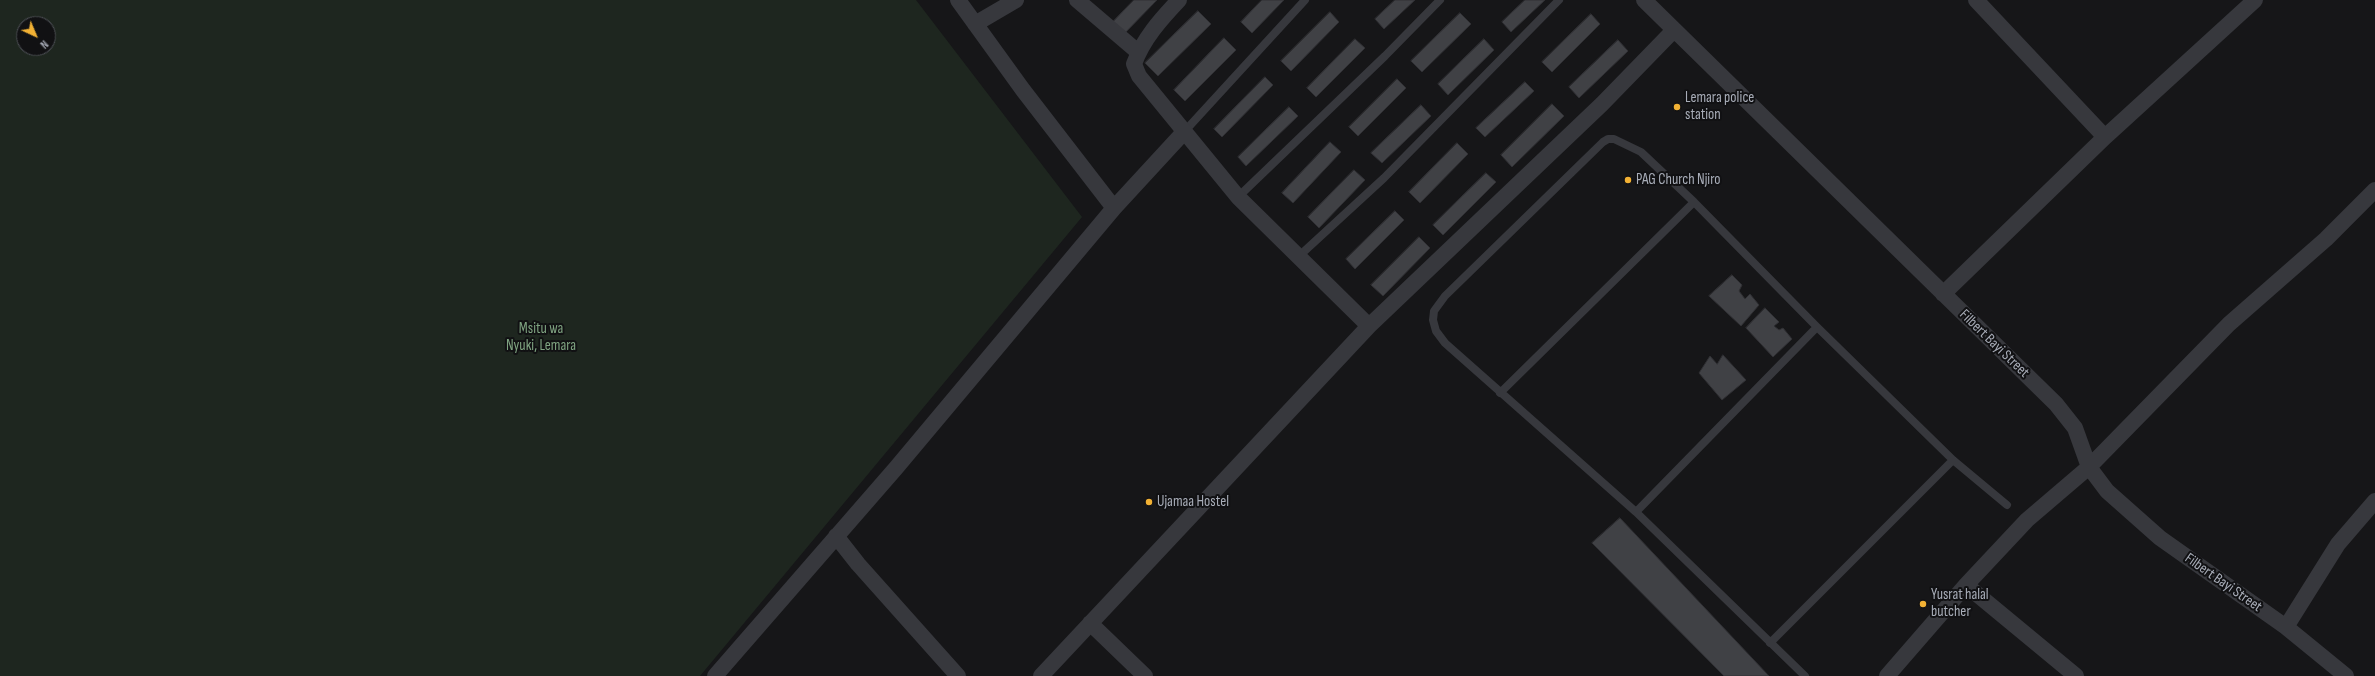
<!DOCTYPE html>
<html>
<head>
<meta charset="utf-8">
<style>
	body { margin:0 }
	#map { position:relative; width:2375px; height:676px; overflow:hidden; background:#161618; font-family:"Sofia Sans Condensed",sans-serif }
	canvas { display:block }
	.north { position:absolute; left:16px; top:16px; width:40px; height:40px; box-sizing:border-box; background:#111113; border:1px solid #4d4f55; border-radius:50%; rotate:136deg; font-size:11px; font-weight:700; line-height:16px; text-align:center; color:#a8adb8 }
	.north::after { content:''; display:block; margin:auto; width:14px; height:18px; background:#f2b134; clip-path:polygon(50% 0,100% 100%,50% 72%,0 100%) }
</style>
</head>
<body>
<div id="map">
<canvas width="2375" height="676"></canvas>
<div class="north">N</div>
</div>
<script>
const c = document.querySelector('canvas').getContext('2d');
c.lineJoin = 'round';
function paint(path, color) { c.fillStyle = color; c.fill(path, 'evenodd'); }
function strokePath(path, color, width, dash) { c.strokeStyle = color; c.lineWidth = width; c.lineCap = dash ? 'butt' : 'round'; c.setLineDash(dash || []); c.stroke(path); }
function drawText(font, color, halo, rows, align = 'center') {
  c.font = font + ' "Sofia Sans Condensed",sans-serif'; c.lineWidth = 4; c.setLineDash([]); c.textBaseline = 'middle'; c.strokeStyle = halo; c.fillStyle = color; for (const [text, x, y, turn = 0] of rows) {
    c.save(); c.translate(x, y); c.rotate((+turn || 0) * Math.PI / 180); c.textAlign = isNaN(turn) ? turn : align; if (halo) c.strokeText(text, 0, 0); c.fillText(text, 0, 0); c.restore();
  }
}
const green = new Path2D(`
	M0,0H916L1082,217L700,676H0ZM24,24H48V48H24Z`);
const building = new Path2D(`
	M1134,0H1157L1122,36L1110,25Z
	M1262,0H1284L1252,33L1241,22Z
	M1395,0H1415L1384,29L1375,19Z
	M1525,0H1545L1511,32L1502,22Z
	M1198,11L1211,24L1158,76L1145,63Z
	M1330,12L1339,22L1291,71L1281,61Z
	M1460,13L1471,24L1422,72L1411,61Z
	M1591,14L1600,24L1552,72L1542,62Z
	M1224,38L1236,50L1185,101L1174,90Z
	M1355,39L1365,48L1316,97L1307,88Z
	M1484,39L1494,50L1448,95L1438,84Z
	M1618,40L1628,51L1579,98L1569,87Z
	M1265,77L1273,85L1222,137L1214,129Z
	M1397,79L1406,88L1358,136L1349,127Z
	M1525,82L1534,91L1485,137L1476,128Z
	M1552,104L1564,116L1512,167L1501,155Z
	M1421,105L1431,116L1382,163L1371,153Z
	M1289,107L1298,116L1246,166L1238,157Z
	M1330,142L1341,152L1293,203L1282,193Z
	M1457,143L1468,154L1420,203L1409,192Z
	M1354,170L1365,180L1319,228L1308,217Z
	M1486,173L1496,182L1443,235L1433,225Z
	M1395,211L1404,220L1355,269L1346,259Z
	M1419,237L1430,248L1383,296L1371,285Z
	M1732,275L1742,285L1739,291L1745,299L1750,294L1759,305L1741,326L1709,296Z
	M1765,308L1779,322L1774,326L1779,330L1783,328L1792,339L1773,357L1746,328Z
	M1723,355L1746,380L1722,400L1699,373L1710,356L1717,364Z
	M1620,518L1769,676H1724L1592,543Z`);
const service = new Path2D(`
	M1184,132L1305,0
	M1238,197L1385,56L1440,0
	M1298,257L1384,178L1559,0
	M1500,393L1694,202
	M1636,512L1817,327
	M1770,643L1953,460
	M1805,676L1636,512L1445,343L1436,331L1433,320L1434,311L1445,296L1603,142L1608,139H1614L1641,152L1694,202L1817,327L1953,460L2007,505`);
const minor = new Path2D(`
	M958,0L1023,90L1114,208
	M1077,0L1138,52
	M1179,0C1161,19 1143,39 1134,64L1139,76L1238,197L1369,326
	M1644,0L2056,404L2075,428L2089,467L2107,491L2160,538L2286,627L2346,676
	M1976,0L2105,137
	M975,24L1016,0
	M1943,294L2105,137L2255,0
	M836,536L858,564L958,676
	M1966,585L2076,676
	M1090,623L1145,676
	M2286,627L2338,544L2375,501
	M715,676L896,468L1114,208L1184,132
	M1041,676L1369,326L1602,104L1674,30
	M1887,676L1966,585L2027,520L2089,467L2229,324L2326,239L2375,190`);
const markers = [
	[1677,107,4,"#f2b134"],
	[1628,180,4,"#f2b134"],
	[1149,502,4,"#f2b134"],
	[1923,604,4,"#f2b134"]
];
const poiNames = [
	["Lemara police",1685,98],
	["station",1685,115],
	["PAG Church Njiro",1636,180],
	["Ujamaa Hostel",1157,502],
	["Yusrat halal",1931,595],
	["butcher",1931,612]
];
const parkNames = [
	["Msitu wa",541,329],
	["Nyuki, Lemara",541,346]
];
const streetNames = [
	["Filbert Bayi Street",1994,344,44],
	["Filbert Bayi Street",2223,583,35]
];
paint(green, '#1e261f');
paint(building, '#404145');
strokePath(building, '#303034', 1);
strokePath(service, '#37383d', 8);
strokePath(minor, '#37383d', 16);
for (const [x, y, r, color] of markers) { const dot = new Path2D(); dot.arc(x, y, r, 0, 2 * Math.PI); c.fillStyle = color; c.fill(dot); strokePath(dot, '#111113', 1.5); }
drawText('15px', '#a8adb8', '#111113', poiNames, 'left');
drawText('15px', '#7fa381', '#111113', parkNames);
drawText('15px', '#a8adb8', '#111113', streetNames);
</script>
</body>
</html>
